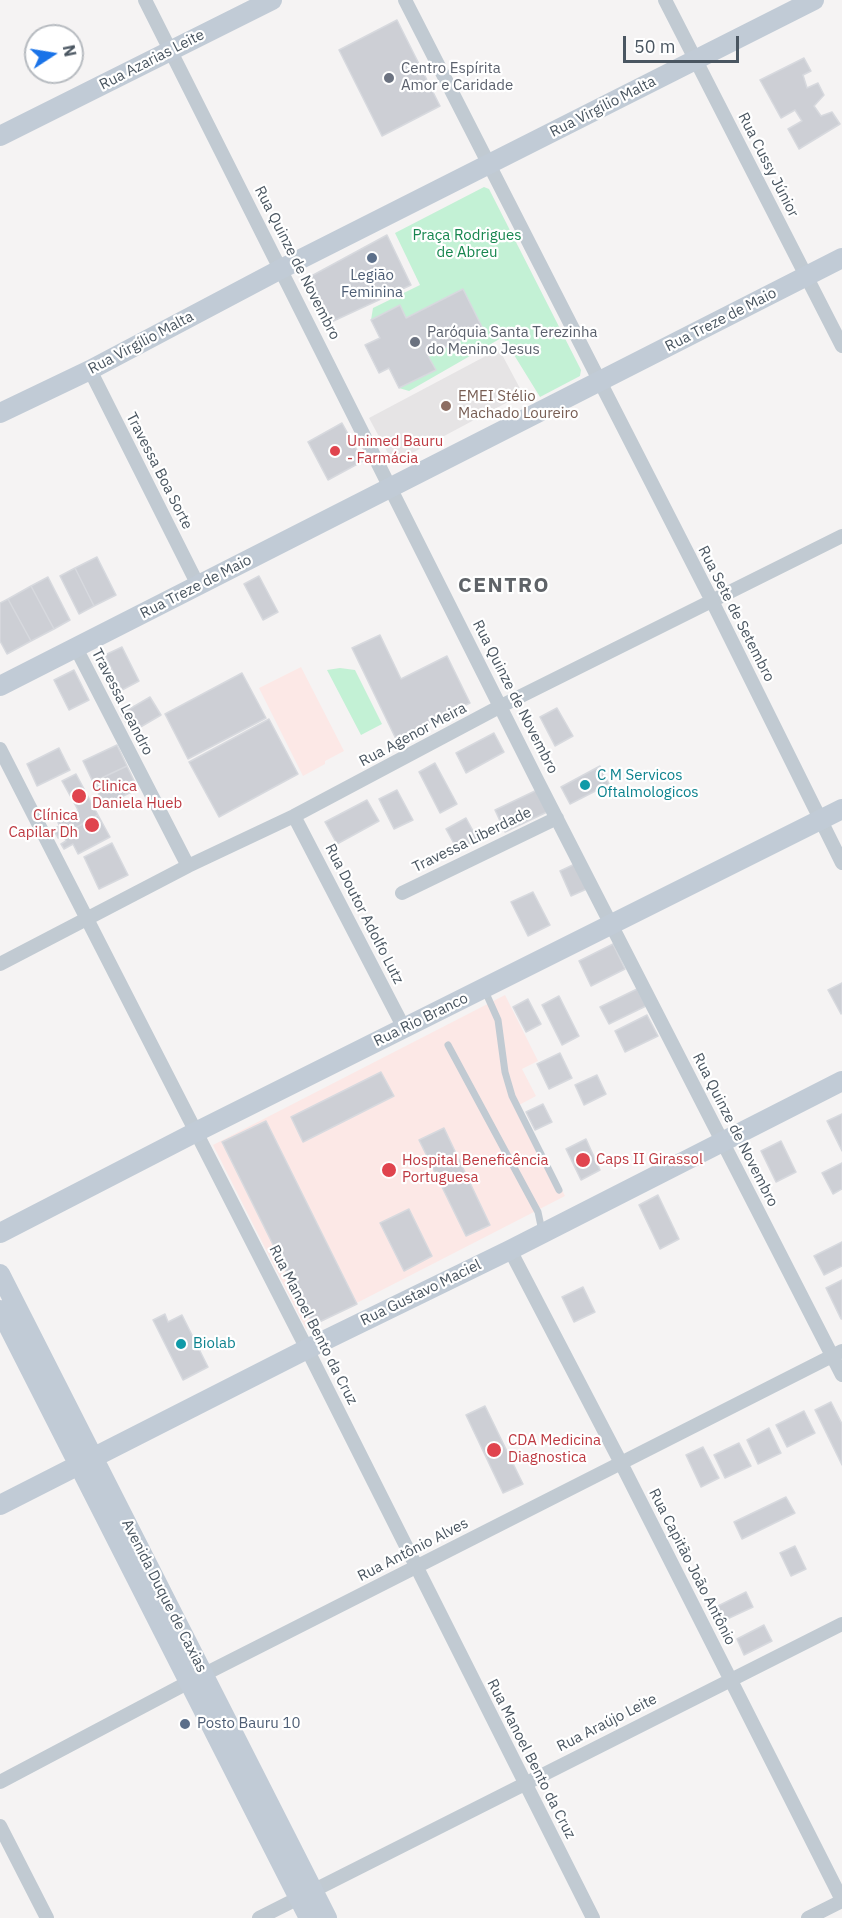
<!DOCTYPE html>
<html>
<head>
<meta charset="utf-8">
<style>
	body { margin:0 }
	#map { position:relative; width:842px; height:1918px; overflow:hidden; background:#f5f3f3; font-family:"IBM Plex Sans",sans-serif }
	canvas { display:block }
	.north { position:absolute; left:24px; top:24px; width:60px; height:60px; box-sizing:border-box; background:#fff; border:2px solid #b7bbc0; border-radius:50%; rotate:78deg; font-size:16px; font-weight:700; line-height:24px; text-align:center; color:#4a5661 }
	.north::after { content:''; display:block; margin:auto; width:21px; height:27px; background:#1a73e8; clip-path:polygon(50% 0,100% 100%,50% 72%,0 100%) }
	.scale { position:absolute; left:623px; top:36px; width:116px; height:27px; box-sizing:border-box; border:3px solid #4a5661; border-top:0; padding-left:8px; font-size:18px; line-height:21px; white-space:nowrap; color:#4a5661; -webkit-text-stroke:4px #fff; paint-order:stroke }
</style>
</head>
<body>
<div id="map">
<canvas width="842" height="1918"></canvas>
<div class="north">N</div>
<div class="scale">50 m</div>
</div>
<script>
const c = document.querySelector('canvas').getContext('2d');
c.lineJoin = 'round';
function paint(path, color) { c.fillStyle = color; c.fill(path, 'evenodd'); }
function strokePath(path, color, width, dash) { c.strokeStyle = color; c.lineWidth = width; c.lineCap = dash ? 'butt' : 'round'; c.setLineDash(dash || []); c.stroke(path); }
function drawText(font, color, halo, rows, align = 'center') {
  c.font = font + ' "IBM Plex Sans",sans-serif'; c.lineWidth = 4.5; c.setLineDash([]); c.textBaseline = 'middle'; c.strokeStyle = halo; c.fillStyle = color; for (const [text, x, y, turn = 0] of rows) {
    c.save(); c.translate(x, y); c.rotate((+turn || 0) * Math.PI / 180); c.textAlign = isNaN(turn) ? turn : align; if (halo) c.strokeText(text, 0, 0); c.fillText(text, 0, 0); c.restore();
  }
}
const education = new Path2D(`
	M499,349L523,394L399,460L394,461L391,459L369,418Z`);
const medical = new Path2D(`
	M301,667L344,751L325,761V764L303,776L259,688Z
	M505,995L538,1061L522,1069L536,1096L519,1105L565,1196L306,1329L213,1145Z`);
const green = new Path2D(`
	M484,187L489,189L581,370L580,376L540,397L503,337L409,391L399,388L435,370L428,356L482,329L463,289L406,318L400,306L371,320L373,308L420,285L395,233Z
	M340,668L355,670L382,724L361,735L327,670Z`);
const building = new Path2D(`
	M397,20L440,106L382,136L339,50Z
	M804,58L811,71L803,75L807,88L818,83L824,95L814,106L821,116L832,112L840,124L799,149L788,129L802,121L795,110L781,118L760,80Z
	M387,235L411,285L327,324L304,280Z
	M463,289L483,329L428,356L436,370L399,388L389,368L379,373L365,345L380,338L371,320L400,305L406,318Z
	M342,423L363,461L328,480L308,442Z
	M97,557L116,595L94,606L75,568Z
	M75,568L94,606L79,614L60,576Z
	M259,576L278,612L263,620L244,584Z
	M48,577L70,620L54,629L31,586Z
	M31,586L54,629L31,641L8,599Z
	M8,599L31,641L7,654L0,641V603Z
	M380,635L401,679L447,656L470,703L396,739L352,648Z
	M122,647L139,681L122,690L105,655Z
	M74,670L89,700L69,710L54,680Z
	M242,673L266,718L188,759L165,714Z
	M150,697L161,715L132,732L121,714Z
	M557,708L573,736L555,746L540,717Z
	M269,719L298,774L219,817L189,762Z
	M494,733L504,752L466,773L456,753Z
	M117,745L127,766L93,782L83,761Z
	M59,748L70,770L37,786L27,764Z
	M435,763L457,804L440,813L419,772Z
	M127,766L138,789L104,805L93,782Z
	M600,766L609,784L570,804L561,787Z
	M76,774L98,815L58,838L53,829L60,826L57,821L78,810L62,781Z
	M397,790L413,820L394,829L379,799Z
	M537,790L547,812L505,832L495,810Z
	M367,800L379,821L337,844L325,822Z
	M98,815L110,837L78,854L73,844L64,849L61,844L66,841L63,835Z
	M466,818L478,840L458,851L446,829Z
	M112,843L128,875L99,889L84,857Z
	M577,863L589,888L571,896L560,871Z
	M533,892L550,925L528,936L511,902Z
	M613,944L625,969L591,986L579,961Z
	M842,983V1013L841,1014L828,990Z
	M637,989L646,1006L609,1024L600,1007Z
	M559,996L579,1036L562,1045L542,1005Z
	M528,999L541,1024L526,1032L513,1007Z
	M647,1015L658,1036L625,1052L615,1031Z
	M560,1053L572,1078L549,1089L537,1064Z
	M381,1072L394,1096L303,1142L291,1117Z
	M597,1075L606,1094L584,1105L575,1085Z
	M543,1104L552,1122L535,1130L526,1112Z
	M842,1114V1151L827,1121Z
	M266,1121L357,1304L313,1325L222,1142Z
	M444,1128L490,1225L466,1236L419,1140Z
	M586,1139L600,1170L581,1180L566,1149Z
	M781,1141L796,1172L776,1182L761,1151Z
	M842,1163V1189L833,1194L822,1173Z
	M658,1195L679,1239L660,1249L639,1205Z
	M409,1209L432,1256L404,1271L380,1223Z
	M842,1242V1266L824,1275L814,1256Z
	M842,1280V1319H841L826,1288Z
	M583,1287L595,1312L574,1322L562,1297Z
	M165,1314L168,1322L182,1315L208,1367L183,1380L153,1320Z
	M831,1402L842,1424V1465L815,1410Z
	M485,1406L523,1484L503,1493L466,1415Z
	M804,1411L815,1433L787,1447L776,1425Z
	M769,1428L781,1453L758,1464L747,1440Z
	M739,1443L751,1466L725,1478L714,1455Z
	M703,1447L719,1478L701,1487L686,1455Z
	M786,1497L795,1513L742,1539L734,1522Z
	M795,1546L806,1569L791,1576L780,1553Z
	M746,1592L753,1607L725,1620L718,1606Z
	M764,1625L772,1641L744,1655L737,1639Z`);
const lane = new Path2D(`
	M485,991L498,1020L505,1072L512,1096L559,1190
	M448,1045L538,1212L542,1231`);
const street = new Path2D(`
	M145,0L536,778L842,1375
	M405,0L712,601L842,863
	M665,0L842,346
	M90,370L199,587
	M76,648L188,866
	M0,749L307,1349L593,1918
	M294,816L404,1028
	M402,893L557,818
	M0,964L188,866L294,816L501,706L842,536
	M510,1250L621,1463L842,1900
	M0,1782L189,1682L842,1351
	M0,1826L47,1918
	M259,1918L842,1624
	M808,1918L842,1901`);
const secondary = new Path2D(`
	M0,136L272,0
	M0,413L90,370L281,269L814,0
	M0,686L842,258
	M0,1233L196,1132L842,809
	M0,1274L327,1918
	M0,1310L309,1918
	M0,1505L307,1349L510,1250L842,1081`);
const markers = [
	[389,78,6,"#6b7280"],
	[372,258,6,"#5c6f8a"],
	[415,342,6,"#6b7280"],
	[446,406,6,"#8d6e63"],
	[335,451,6,"#e0444e"],
	[585,785,6,"#0f9aa8"],
	[79,796,8,"#e0444e"],
	[92,825,8,"#e0444e"],
	[583,1160,8,"#e0444e"],
	[389,1170,8,"#e0444e"],
	[181,1344,6,"#0f9aa8"],
	[494,1450,8,"#e0444e"],
	[185,1724,6,"#5c6f8a"]
];
const streetNames = [
	["Rua Azarias Leite",152,60,-27],
	["Rua Virgílio Malta",603,107,-27],
	["Rua Cussy Júnior",768,165,63],
	["Rua Quinze de Novembro",297,263,63],
	["Rua Treze de Maio",721,320,-27],
	["Rua Virgílio Malta",141,343,-28],
	["Travessa Boa Sorte",159,471,63],
	["Rua Treze de Maio",196,587,-27],
	["Rua Sete de Setembro",736,614,63],
	["Rua Quinze de Novembro",515,697,63],
	["Travessa Leandro",122,702,63],
	["Rua Agenor Meira",413,735,-28],
	["Travessa Liberdade",472,840,-26],
	["Rua Doutor Adolfo Lutz",364,914,63],
	["Rua Rio Branco",421,1020,-26],
	["Rua Quinze de Novembro",735,1130,63],
	["Rua Gustavo Maciel",421,1293,-26],
	["Rua Manoel Bento da Cruz",313,1325,63],
	["Rua Antônio Alves",413,1550,-27],
	["Rua Capitão João Antônio",692,1567,63],
	["Avenida Duque de Caxias",164,1596,63],
	["Rua Araújo Leite",607,1723,-27],
	["Rua Manoel Bento da Cruz",531,1759,63]
];
const worshipNames = [
	["Centro Espírita",401,69],
	["Amor e Caridade",401,86],
	["Paróquia Santa Terezinha",427,333],
	["do Menino Jesus",427,350]
];
const parkNames = [
	["Praça Rodrigues",467,236],
	["de Abreu",467,253]
];
const serviceNames = [
	["Legião",372,276],
	["Feminina",372,293],
	["Posto Bauru 10",197,1724,"left"]
];
const educationNames = [
	["EMEI Stélio",458,397],
	["Machado Loureiro",458,414]
];
const healthNames = [
	["Unimed Bauru",347,442],
	["- Farmácia",347,459],
	["Clinica",92,787],
	["Daniela Hueb",92,804],
	["Clínica",78,816,"right"],
	["Capilar Dh",78,833,"right"],
	["Caps II Girassol",596,1160],
	["Hospital Beneficência",402,1161],
	["Portuguesa",402,1178],
	["CDA Medicina",508,1441],
	["Diagnostica",508,1458]
];
const cultureNames = [
	["C M Servicos",597,776],
	["Oftalmologicos",597,793],
	["Biolab",193,1344]
];
const districtNames = [
	["CENTRO",504,586]
];
paint(education, '#e6e4e5');
paint(medical, '#fce8e6');
paint(green, '#c3f1d5');
paint(building, '#cdcfd5');
strokePath(building, '#d7d9de', 1.5);
strokePath(lane, '#c1cad2', 7);
strokePath(street, '#c1cad2', 14);
strokePath(secondary, '#c1cbd6', 20);
for (const [x, y, r, color] of markers) { const dot = new Path2D(); dot.arc(x, y, r, 0, 2 * Math.PI); c.fillStyle = color; c.fill(dot); strokePath(dot, '#fff', 2); }
drawText('15px', '#4a5661', '#fff', streetNames);
drawText('15px', '#5b616d', '#fff', worshipNames, 'left');
drawText('15px', '#17864f', '#fff', parkNames);
drawText('15px', '#4e5e75', '#fff', serviceNames);
drawText('15px', '#785e54', '#fff', educationNames, 'left');
drawText('15px', '#be3a42', '#fff', healthNames, 'left');
drawText('15px', '#0d838f', '#fff', cultureNames, 'left');
c.letterSpacing = '1.5px';
drawText('bold 21px', '#5f6368', '#fff', districtNames);
c.letterSpacing = '0px';
</script>
</body>
</html>
